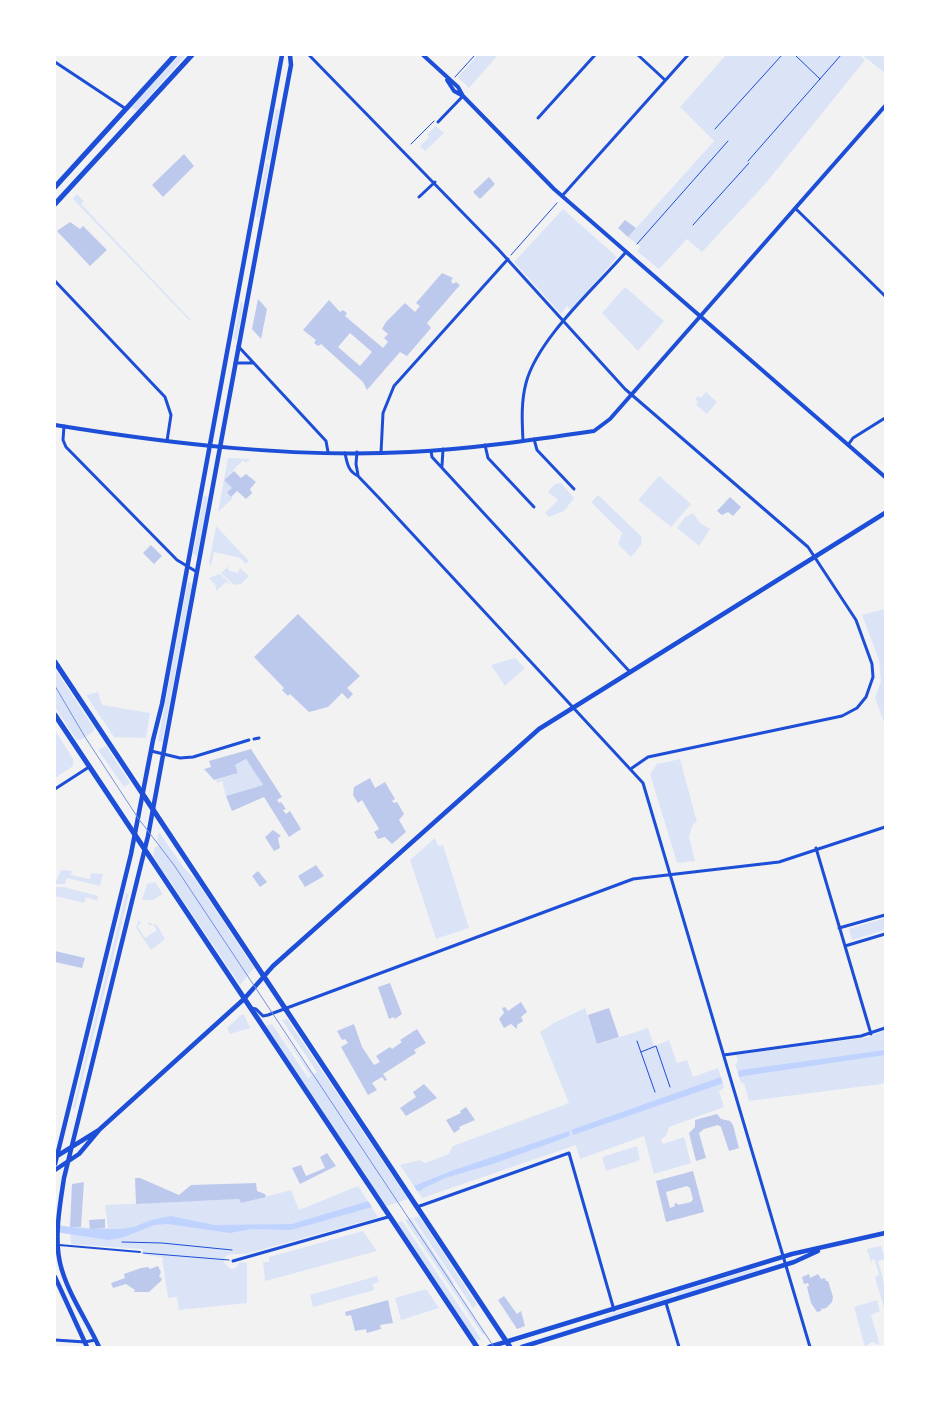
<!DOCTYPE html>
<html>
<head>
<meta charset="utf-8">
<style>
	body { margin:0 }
	#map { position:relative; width:940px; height:1402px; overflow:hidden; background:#f2f2f2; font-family:"DejaVu Sans",sans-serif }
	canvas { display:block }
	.frame { position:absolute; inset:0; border:56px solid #fff; pointer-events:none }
</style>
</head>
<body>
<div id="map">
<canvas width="940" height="1402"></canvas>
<div class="frame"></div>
</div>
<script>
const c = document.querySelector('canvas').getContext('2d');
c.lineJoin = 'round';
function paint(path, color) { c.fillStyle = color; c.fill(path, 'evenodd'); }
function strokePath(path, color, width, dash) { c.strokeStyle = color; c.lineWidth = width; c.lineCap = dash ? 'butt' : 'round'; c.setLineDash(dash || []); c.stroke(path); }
const green = new Path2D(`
	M179,55H186L136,111L131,107Z
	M478,55H498L469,88L458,77Z
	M726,55H859L865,60L766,183L702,252L687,239L659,269L637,251L641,247L628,237L714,141L680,107Z
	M862,55H881L885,58V73Z
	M276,109L280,110L270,160H266Z
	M436,126L444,133L425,151L420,146L429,137L427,134Z
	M266,163L269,164L259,218L256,217Z
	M77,194L84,201L81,204L191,320L190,321L73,199Z
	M563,209L617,257L571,310L567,306L561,314L514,262Z
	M625,287L664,321L638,351L602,313Z
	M241,301L243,305L237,340L233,339Z
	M706,392L717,402L707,414L696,405L698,402L695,399L698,396L701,398Z
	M228,458L250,459L246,463L243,460L224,480L232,488L227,492L233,498L218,512Z
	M659,476L691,504L671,527L638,500Z
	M561,483L574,498L564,511L549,517L545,513L558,500L548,492L555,484Z
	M204,495L208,497L197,556L193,554Z
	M598,495L642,537L641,545L631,557L618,544L622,533L591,502Z
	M693,513L700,523L710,529L699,546L677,528L685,517Z
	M216,526L249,561L246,564L240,558L214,552L211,566L209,563Z
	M229,566L228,570L238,573L240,568L249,576L241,584L234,585L221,573Z
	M220,574L232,585L226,582L216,591V586L209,578Z
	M188,581L192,584L162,742L158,741Z
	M885,609V725L875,698L881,681L879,660L862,615Z
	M515,658L525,668L505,686L491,665Z
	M55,669L94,728L93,732L80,740L76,739L55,707Z
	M98,692L102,705L150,713L146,738L114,737L86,695Z
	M55,730L73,759V766L55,778Z
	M106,746L130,783L124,787L98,750Z
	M246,759L263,785L226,796L222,781L217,783L216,780L238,773L235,765Z
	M680,759L697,822L693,824L689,837L695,861L677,863L650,774L657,764Z
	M159,832L184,868L195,879L254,968L240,985L153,856L155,847L159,846L157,840Z
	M435,838L438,846L443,845L469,928L436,939L410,860Z
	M61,870L72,871L71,875L90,879L91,873L103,874L100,886L67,878L65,884H55Z
	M155,882L163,894L153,900H142L147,884Z
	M55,887H64L98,896L97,901L86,897L84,903L55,896Z
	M126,893L129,894L75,1109L73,1108Z
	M885,918V930L852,940L849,929Z
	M138,920L141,923L137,926L145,938L157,930L153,924L150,926L147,922L157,925L165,939L151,950L136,928Z
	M585,1008L598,1044L648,1028L654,1046L669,1040L677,1063L687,1060L693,1077L718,1068L724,1088L719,1091L724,1107L669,1127L666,1136L661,1139L663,1144L684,1137L691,1163L654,1174L644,1136L580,1159L576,1145L422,1198L400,1165L420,1160L425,1163L449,1154L453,1146L569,1103L540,1032L554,1023Z
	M241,1015H244L250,1028L230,1034L227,1028Z
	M287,1019L408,1199L386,1206L266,1026L272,1024L308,1078L311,1076L276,1023L313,1075L317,1072L282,1020Z
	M885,1030V1082L881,1084L749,1101L744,1083H741L735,1064L738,1061L736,1055L869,1037Z
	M637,1146L640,1160L606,1171L602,1157Z
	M358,1186L378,1217L376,1218L246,1254H231L226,1256L224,1262L230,1269L236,1268L240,1262L247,1263V1303L179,1310L177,1297L168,1298L162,1257L145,1255L142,1249L71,1244L70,1227L108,1228L105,1205L239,1199L242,1203L291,1190L299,1210Z
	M419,1216L477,1305L473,1308L413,1218Z
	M411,1218L454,1283L452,1285L485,1334L483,1335L405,1220Z
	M402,1221L481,1339L476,1341L397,1223Z
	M363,1231L377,1251L265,1281L263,1262H269V1257Z
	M881,1246L885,1259L878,1261L885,1287V1311L875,1278L879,1274L874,1258L871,1262L867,1249Z
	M757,1268L758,1270L677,1296L676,1293Z
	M377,1276L379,1282L373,1284L374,1290L313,1307L310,1295Z
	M426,1289L439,1308L401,1320L395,1298Z
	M671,1295L672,1297L605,1318V1316Z
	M877,1300L880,1311L871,1315L880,1345L872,1342L865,1347L854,1307Z`);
const water = new Path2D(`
	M885,1050V1055L744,1076L573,1135L571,1130L741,1070Z
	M569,1131L570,1136L493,1164L445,1178L422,1189L421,1191H417L414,1186L451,1171Z
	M368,1201L372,1207L291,1230L252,1229L230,1233L168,1224L154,1225L124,1237L109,1240L55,1232V1225L88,1229H121L134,1227L151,1220L171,1216L214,1225L292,1224Z`);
const pier = new Path2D(`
	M737,1069L740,1081L723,1084L720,1073Z`);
const building = new Path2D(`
	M184,154L194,166L163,197L152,185Z
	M489,177L495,184L480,199L473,192Z
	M625,220L636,228L628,237L618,228Z
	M70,222L80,229L83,226L107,250L90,266L57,231Z
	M442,273L453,278L451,281L453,284L456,282L460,285L427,323L431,328L407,356L400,352L367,390L363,382L321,344L318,346L314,343L316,340L303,330L329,300L340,312L343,310L347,313L345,316L383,348L388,342L384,338L388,334L382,329L386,322L405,303L415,312L420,306L416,303ZM350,333L372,352L360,366L338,347Z
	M258,299L267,309L261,339L252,329Z
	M234,471L241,478L246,474L256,482L250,489L252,493L246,499L237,491L231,497L227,492L232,488L224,480Z
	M730,497L741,507L733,516L728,512L722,515L717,511Z
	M151,545L162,556L154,564L143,553Z
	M298,614L360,676L347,688L353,694L348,699L342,693L328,707L309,712L290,694L288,696L282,690L284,688L254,657Z
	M251,749L282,797L277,800L279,803L281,802L286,809L283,810L286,814L290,811L301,829L289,837L264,797L232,811L226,796L263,785L246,759L235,765L238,773L214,780L204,769L211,767L209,761Z
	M370,778L375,788L385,782L395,799L392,801L394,803L397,802L404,814L399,820L406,832L392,844L385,837L378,839L374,832L379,829L362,800L358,803L353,795L354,787Z
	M273,830L281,836L278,838L280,848L274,851L265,837Z
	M316,865L324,876L305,887L298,876Z
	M258,871L267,882L260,887L252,876Z
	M55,951L85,958L82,968L55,962Z
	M390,983L402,1014L395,1019L394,1017L389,1019L378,987Z
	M521,1002L527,1012L521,1017L523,1021L517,1025V1029L511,1024L504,1028L499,1019L504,1013L502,1008L505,1007L508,1011Z
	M609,1008L619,1037L597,1044L588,1015Z
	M354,1024L362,1047L374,1065L380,1062L376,1056L390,1047L392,1049L402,1042L400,1040L417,1029L426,1043L414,1050L416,1053L383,1074L387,1080L385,1081L382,1077L372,1083L377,1090L368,1095L341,1047L348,1043L345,1039L342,1040L337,1031Z
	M424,1084L437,1098L406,1116L400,1108L416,1097L413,1092Z
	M466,1107L475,1120L459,1127L460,1129L454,1133L446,1120L461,1113L460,1111Z
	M717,1114L721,1119L730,1121L733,1125L739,1148L729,1151L721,1127L718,1125L704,1129L699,1133L706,1158L696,1161L689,1133L695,1127V1120Z
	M327,1153L336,1166L300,1184L292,1168L301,1165L306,1176L325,1168L320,1157Z
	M693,1171L704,1212L666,1222L656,1181ZM687,1186L690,1188L693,1199L691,1202L678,1205L677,1203L674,1204L675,1206L670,1208L666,1192Z
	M135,1178H140L179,1195L191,1185L256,1183L257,1191L265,1194L266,1197L241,1203L239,1199L136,1204Z
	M84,1182L81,1227H70L72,1184Z
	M105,1219V1228L90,1229L89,1220Z
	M158,1266L161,1272L159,1277L162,1278L161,1281L149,1292H134L135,1290L126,1284L113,1288L111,1283L125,1278L124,1274L141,1268L148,1267L150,1269Z
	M809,1274L810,1278L818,1274L821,1279L825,1278L826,1281H828L833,1297L832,1302L826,1308L822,1309V1307L821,1311L817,1312L811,1303L807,1287L809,1286L808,1283L804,1284L802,1277Z
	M504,1296L517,1314L521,1311L525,1326L517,1329L498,1300Z
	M388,1300L393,1323L380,1325L381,1329L367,1333L366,1329L355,1331L351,1315L346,1316L345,1312Z`);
const path = new Path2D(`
	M795,55L820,79
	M455,77L475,55
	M715,129L782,55
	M411,144L434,121
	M748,161L841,55
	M693,225L749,163
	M637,244L728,141
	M511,255L557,203
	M637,1041L655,1092
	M641,1052L656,1046L670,1087
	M122,1242L162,1243L232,1250
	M143,1253L229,1260`);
const service = new Path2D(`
	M59,1245L140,1252`);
const minor = new Path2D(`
	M309,55L498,249L625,389L808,547L856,620L872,664L873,677L866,697L857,708L842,716L648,757L632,768
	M638,55L665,80
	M55,62L126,109
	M538,118L595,55
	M438,122L463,96
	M562,196L688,55
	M419,197L435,182
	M795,208L885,296
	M55,281L165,397L171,415L167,441
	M238,346L326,441L328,452
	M235,363H254
	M64,426L63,440L66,447L177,560L197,572
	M534,439L537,450L574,489
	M523,441C522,421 521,402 526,383C538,338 596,287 626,252
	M485,445L488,458L534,507
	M848,445L853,438L885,418
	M431,451L432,457L630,672
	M357,452L356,464L358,475
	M345,453C347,463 348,471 358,476L380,499L643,783L810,1347
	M381,453L383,413L394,386L508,259
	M442,466L443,449
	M254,739L259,738
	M151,751L180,758L193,757L249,740
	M55,789L89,767
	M816,848L871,1034
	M839,928L885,915
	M845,946L885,934
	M251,1008L256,1009L263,1016L268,1015L633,879L779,862L885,827
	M724,1055L861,1036L885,1028
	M417,1207L569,1153L614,1310
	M233,1261L388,1217
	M666,1303L679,1347
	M55,1340L85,1342L95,1340`);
const tertiary = new Path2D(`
	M423,55L458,87L463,96L554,189L885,477
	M447,80L454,91L463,96
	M55,425C172,444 291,458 410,452C471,449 533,440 594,431L610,419L885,106`);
const secondary = new Path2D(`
	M57,1156L99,1130
	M55,1164L131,854L153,740L162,704L282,55
	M55,1170L79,1154L100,1129L244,999L273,966L539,729L885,513
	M55,1277L87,1347
	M99,1347C87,1320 67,1293 60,1263C54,1237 60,1204 64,1178L148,836L284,102L291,65L290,55
	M489,1347L792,1254L885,1233
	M522,1347L794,1262L818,1251`);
const primary = new Path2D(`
	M55,187L175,55
	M55,204L192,55
	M55,662L510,1347
	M55,715L477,1347`);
const tram = new Path2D(`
	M55,686L85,737L138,818L174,865L494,1347`);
paint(green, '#dbe4f7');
paint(water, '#bfd3fe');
paint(pier, '#f2f2f2');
paint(building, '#bdc9ec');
strokePath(path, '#1d4ed8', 1);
strokePath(service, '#1d4ed8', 2);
strokePath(minor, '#1d4ed8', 3);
strokePath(tertiary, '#1d4ed8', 4);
strokePath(secondary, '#1d4ed8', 4.5);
strokePath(primary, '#1d4ed8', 5);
strokePath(tram, '#7290e2', 1);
</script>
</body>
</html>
